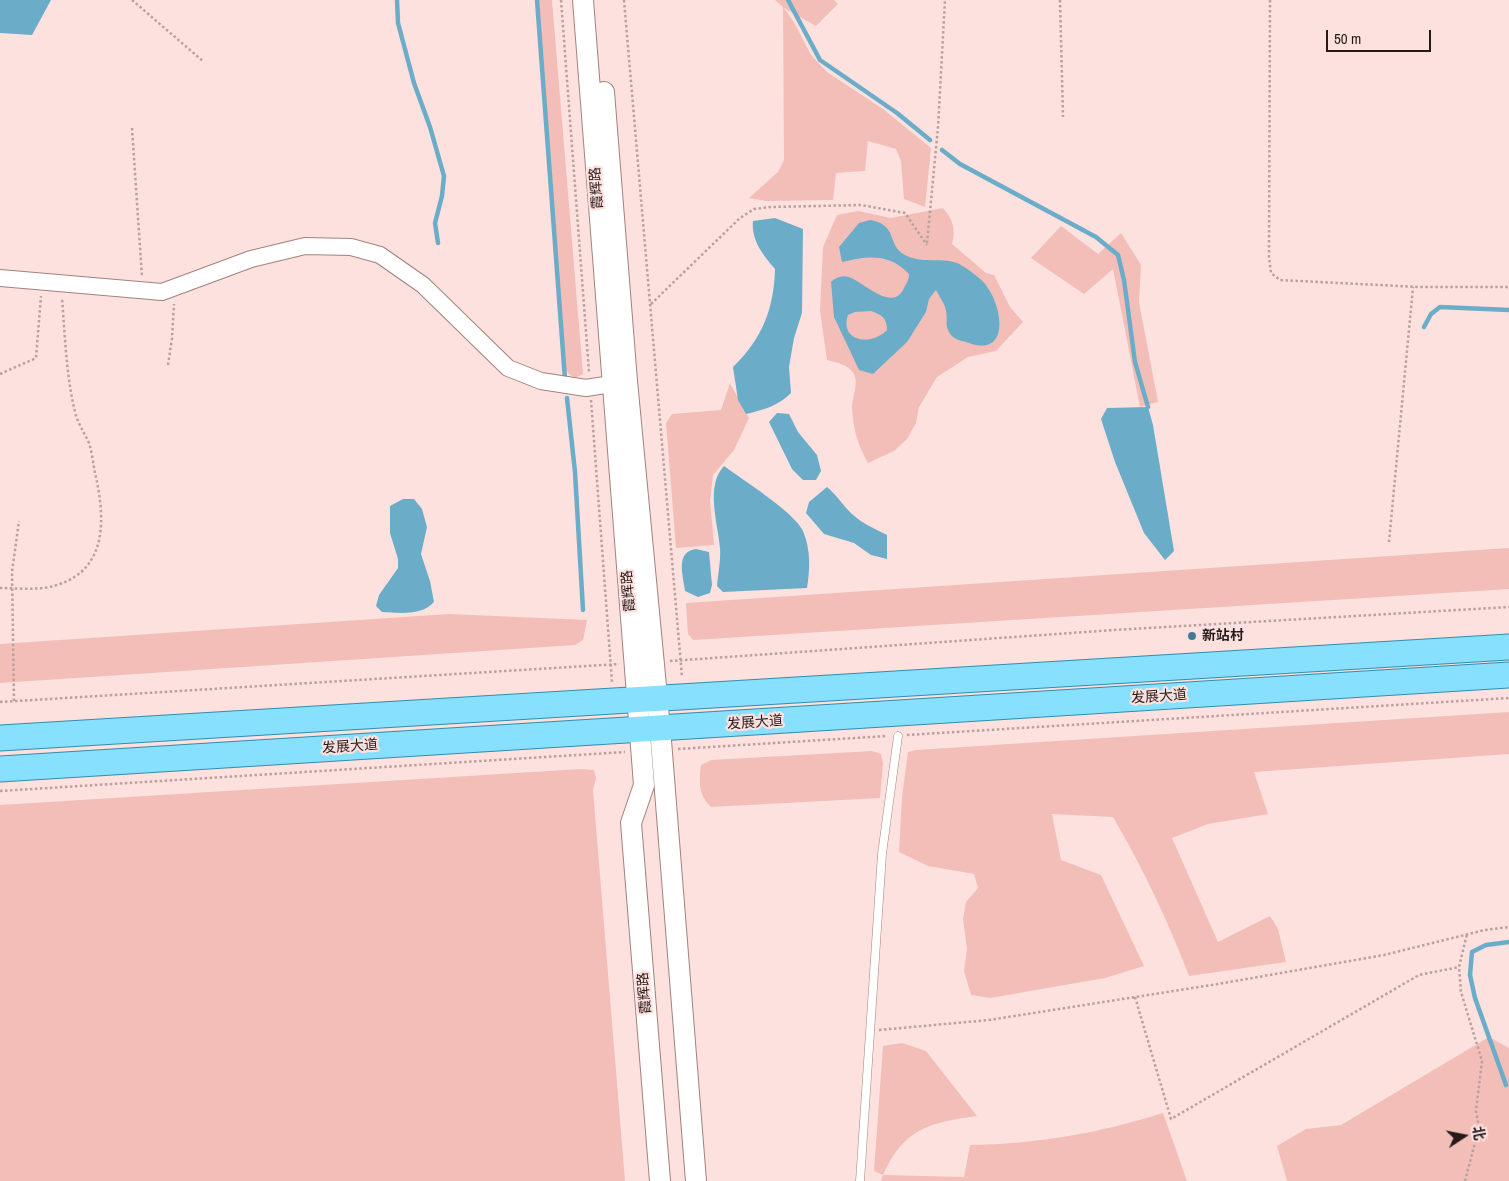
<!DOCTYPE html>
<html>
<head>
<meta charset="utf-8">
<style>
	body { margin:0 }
	#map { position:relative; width:1509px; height:1181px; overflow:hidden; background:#fde1de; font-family:"Archivo Narrow","Noto Sans SC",sans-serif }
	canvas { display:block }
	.north { position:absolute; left:1439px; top:1111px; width:50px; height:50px; -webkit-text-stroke:4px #fde1de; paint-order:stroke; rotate:79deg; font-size:14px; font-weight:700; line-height:20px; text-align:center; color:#261a19 }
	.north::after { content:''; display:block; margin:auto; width:18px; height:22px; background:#261a19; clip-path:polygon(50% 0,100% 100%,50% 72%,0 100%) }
	.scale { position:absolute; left:1326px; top:30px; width:105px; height:22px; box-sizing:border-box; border:2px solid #261a19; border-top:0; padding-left:6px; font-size:15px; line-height:18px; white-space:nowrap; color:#261a19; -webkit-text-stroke:4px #fde1de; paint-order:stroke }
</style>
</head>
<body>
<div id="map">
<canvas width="1509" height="1181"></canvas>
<div class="north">北</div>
<div class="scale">50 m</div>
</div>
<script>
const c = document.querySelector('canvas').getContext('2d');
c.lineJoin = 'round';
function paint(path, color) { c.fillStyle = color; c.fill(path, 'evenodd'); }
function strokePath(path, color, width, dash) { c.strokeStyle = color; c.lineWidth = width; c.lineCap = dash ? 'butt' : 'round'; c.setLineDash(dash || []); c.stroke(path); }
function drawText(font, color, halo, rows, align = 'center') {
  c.font = font + ' "Archivo Narrow","Noto Sans SC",sans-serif'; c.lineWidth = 4.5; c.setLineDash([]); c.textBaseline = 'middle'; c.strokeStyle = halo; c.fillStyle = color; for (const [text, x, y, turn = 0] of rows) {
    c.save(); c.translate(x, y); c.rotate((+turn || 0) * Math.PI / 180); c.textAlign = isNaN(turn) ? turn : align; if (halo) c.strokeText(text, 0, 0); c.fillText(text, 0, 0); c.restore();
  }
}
const green = new Path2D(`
	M536,0H552L583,374L575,378L569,374L563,365Z
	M775,0H834L838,4L816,26L784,8L795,24L811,55L827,72L883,109L931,148L925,207L904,199L901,161L896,149L868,141L865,171L836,173L833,200L766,201L749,198L778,172L784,160L783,7Z
	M943,208C953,219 956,230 952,244L986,273L994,275L1010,307L1023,322L996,351L968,357L937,377L919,407L916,423L907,439L894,451L868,463C858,446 853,428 852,408C852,397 859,384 854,374C848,364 837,363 827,360L820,311L823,247L837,215L858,211L891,218Z
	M1061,226L1098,254L1121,233L1141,265L1139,302L1158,402L1140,407L1113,269L1084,294L1031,258Z
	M730,383L749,418L734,450L713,475L710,501L714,545L676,548L666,423L672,414L721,410Z
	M1509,548V589L693,640L688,634L686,603Z
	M449,614L587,620L583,640L575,645L0,683V644Z
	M1509,712V754L1254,772L1268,814L1208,824L1172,838L1218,942L1270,916L1278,929L1286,962L1189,976C1168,921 1143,868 1113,817L1052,814L1061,860L1101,875L1144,966L1105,978L990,998L971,995L964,971L967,949L963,919L966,902L978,888L974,874L928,866L899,852L902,797L908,752L916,750Z
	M872,751L881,754L883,763L880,798L711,807C698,794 699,782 701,765L711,760Z
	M581,769L594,770L596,778L593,790L625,1181H0V805Z
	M1489,1037L1509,1048V1181H1287L1277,1146L1306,1129L1341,1125Z
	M902,1043L926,1051L977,1116C929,1123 904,1128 883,1175L964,1177L970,1145C1035,1144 1101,1133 1163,1113L1187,1181H881L883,1175L874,1171L883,1046Z`);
const water = new Path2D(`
	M0,0H51L32,35L0,33Z
	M775,218L803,229L802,313L794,338L789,367L791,393C778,406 763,410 746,414L738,400L733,367C762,339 774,309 775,269C763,255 751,240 753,221Z
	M870,220C899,225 886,245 905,255C922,264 940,257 957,263C964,266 973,273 979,278C1002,296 1014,359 969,343C963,341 955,340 951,335C944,326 948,321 946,311C945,304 939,296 936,290L929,299L926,312L907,342L873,374L859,370L834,317L831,282C836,277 842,275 849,277C865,283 893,313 904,288C907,282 909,280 909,274C889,253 868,256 842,262L839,247L859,223ZM871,311C882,315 887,318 887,330C871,347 839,341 848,315L855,312Z
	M1148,407L1153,425L1174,551L1165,560L1144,533L1115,462L1101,419L1107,408Z
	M777,413L789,414L798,432L817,455L821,471L816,480H803L792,469L769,422Z
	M724,466C743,480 794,512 803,531C811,550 810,569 807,588L723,592L717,586C718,574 721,560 720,548C718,523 705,486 724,466Z
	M827,487C837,495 843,506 852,514C863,524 875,529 887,535V559L871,555L854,543L824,534L806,513L809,502Z
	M403,499H414L422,509L427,527L421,554L430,581L434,602C422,616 399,613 382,612L376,606L379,595L398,568V559L390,533V506Z
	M696,549L709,552L712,585L710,593L698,597L685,591C683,575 675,552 696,549Z`);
const stream = new Path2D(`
	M397,0L398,23L414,83L430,127L444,176L442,196L435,223L438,243
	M537,0L565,379
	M788,0L820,60L897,113L930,140
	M942,150L960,164L1096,237L1118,255L1124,280L1135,362L1148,407
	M1424,327L1431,314L1440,307L1509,310
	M567,398L575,472L583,610
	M1506,1085L1475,998L1470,975L1472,952L1486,945L1509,942`);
const path = new Path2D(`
	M132,0L204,62
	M561,0L589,372
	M624,0L682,677
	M1060,0L1063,117
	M1270,0L1269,257L1271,273L1280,280L1419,287H1509
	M132,128L142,277
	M927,243L938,127L945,0
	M651,304L740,218L754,209L771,207L861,205L905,213L927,245
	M168,365L172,338L174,304
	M0,374L36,358L41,296
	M591,400L612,682
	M1389,542L1413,287
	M0,588C18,588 39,591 57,585C109,569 105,516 95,473C93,463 92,452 89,443C84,432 78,424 75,412C66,374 65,336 62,298
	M670,661L1114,630L1509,607
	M14,701L12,572L19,521
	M0,702L619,664
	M907,735L1509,698
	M678,749L887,736
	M0,791L625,752
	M1135,997L1171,1119L1419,975L1459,967
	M879,1030L989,1020L1218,984L1384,955L1485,930L1509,927
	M1465,1181L1479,1127L1476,1111L1482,1061L1461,992L1459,967L1467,934`);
const service = new Path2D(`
	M860,1181L882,854L898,736`);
const minor = new Path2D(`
	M0,278L162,292L251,259L305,246L351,247L380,255L423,285L508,368L541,381L586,388L624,382`);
const tertiary = new Path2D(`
	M583,0L644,785L631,823L660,1181
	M604,92L627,381L660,728L696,1181`);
const primary = new Path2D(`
	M0,738L1509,647
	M0,769L1509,675`);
const markers = [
	[1192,636,5,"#407c94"]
];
const streetNames = [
	["霞辉路",597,188,-94],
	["霞辉路",629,591,-95],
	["发展大道",1159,697,-4],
	["发展大道",755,723,-4],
	["发展大道",350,747,-4],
	["霞辉路",645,993,-95]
];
const poiNames = [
	["新站村",1202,636]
];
paint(green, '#f3beb8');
paint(water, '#6badc8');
strokePath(stream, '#6badc8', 4.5);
strokePath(service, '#a1827e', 9);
strokePath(minor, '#a1827e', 18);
strokePath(tertiary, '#a1827e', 22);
strokePath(primary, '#318dae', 27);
strokePath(path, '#b8a19f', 2.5, [2.5, 2.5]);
strokePath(service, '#fff', 8);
strokePath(minor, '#fff', 16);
strokePath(tertiary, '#fff', 20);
strokePath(primary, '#87e0fe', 25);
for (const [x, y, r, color] of markers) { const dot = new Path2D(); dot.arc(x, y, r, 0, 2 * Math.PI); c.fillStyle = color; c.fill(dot); strokePath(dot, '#fde1de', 2); }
drawText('14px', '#261a19', '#fde1de', streetNames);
drawText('bold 14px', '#261a19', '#fde1de', poiNames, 'left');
</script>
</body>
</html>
